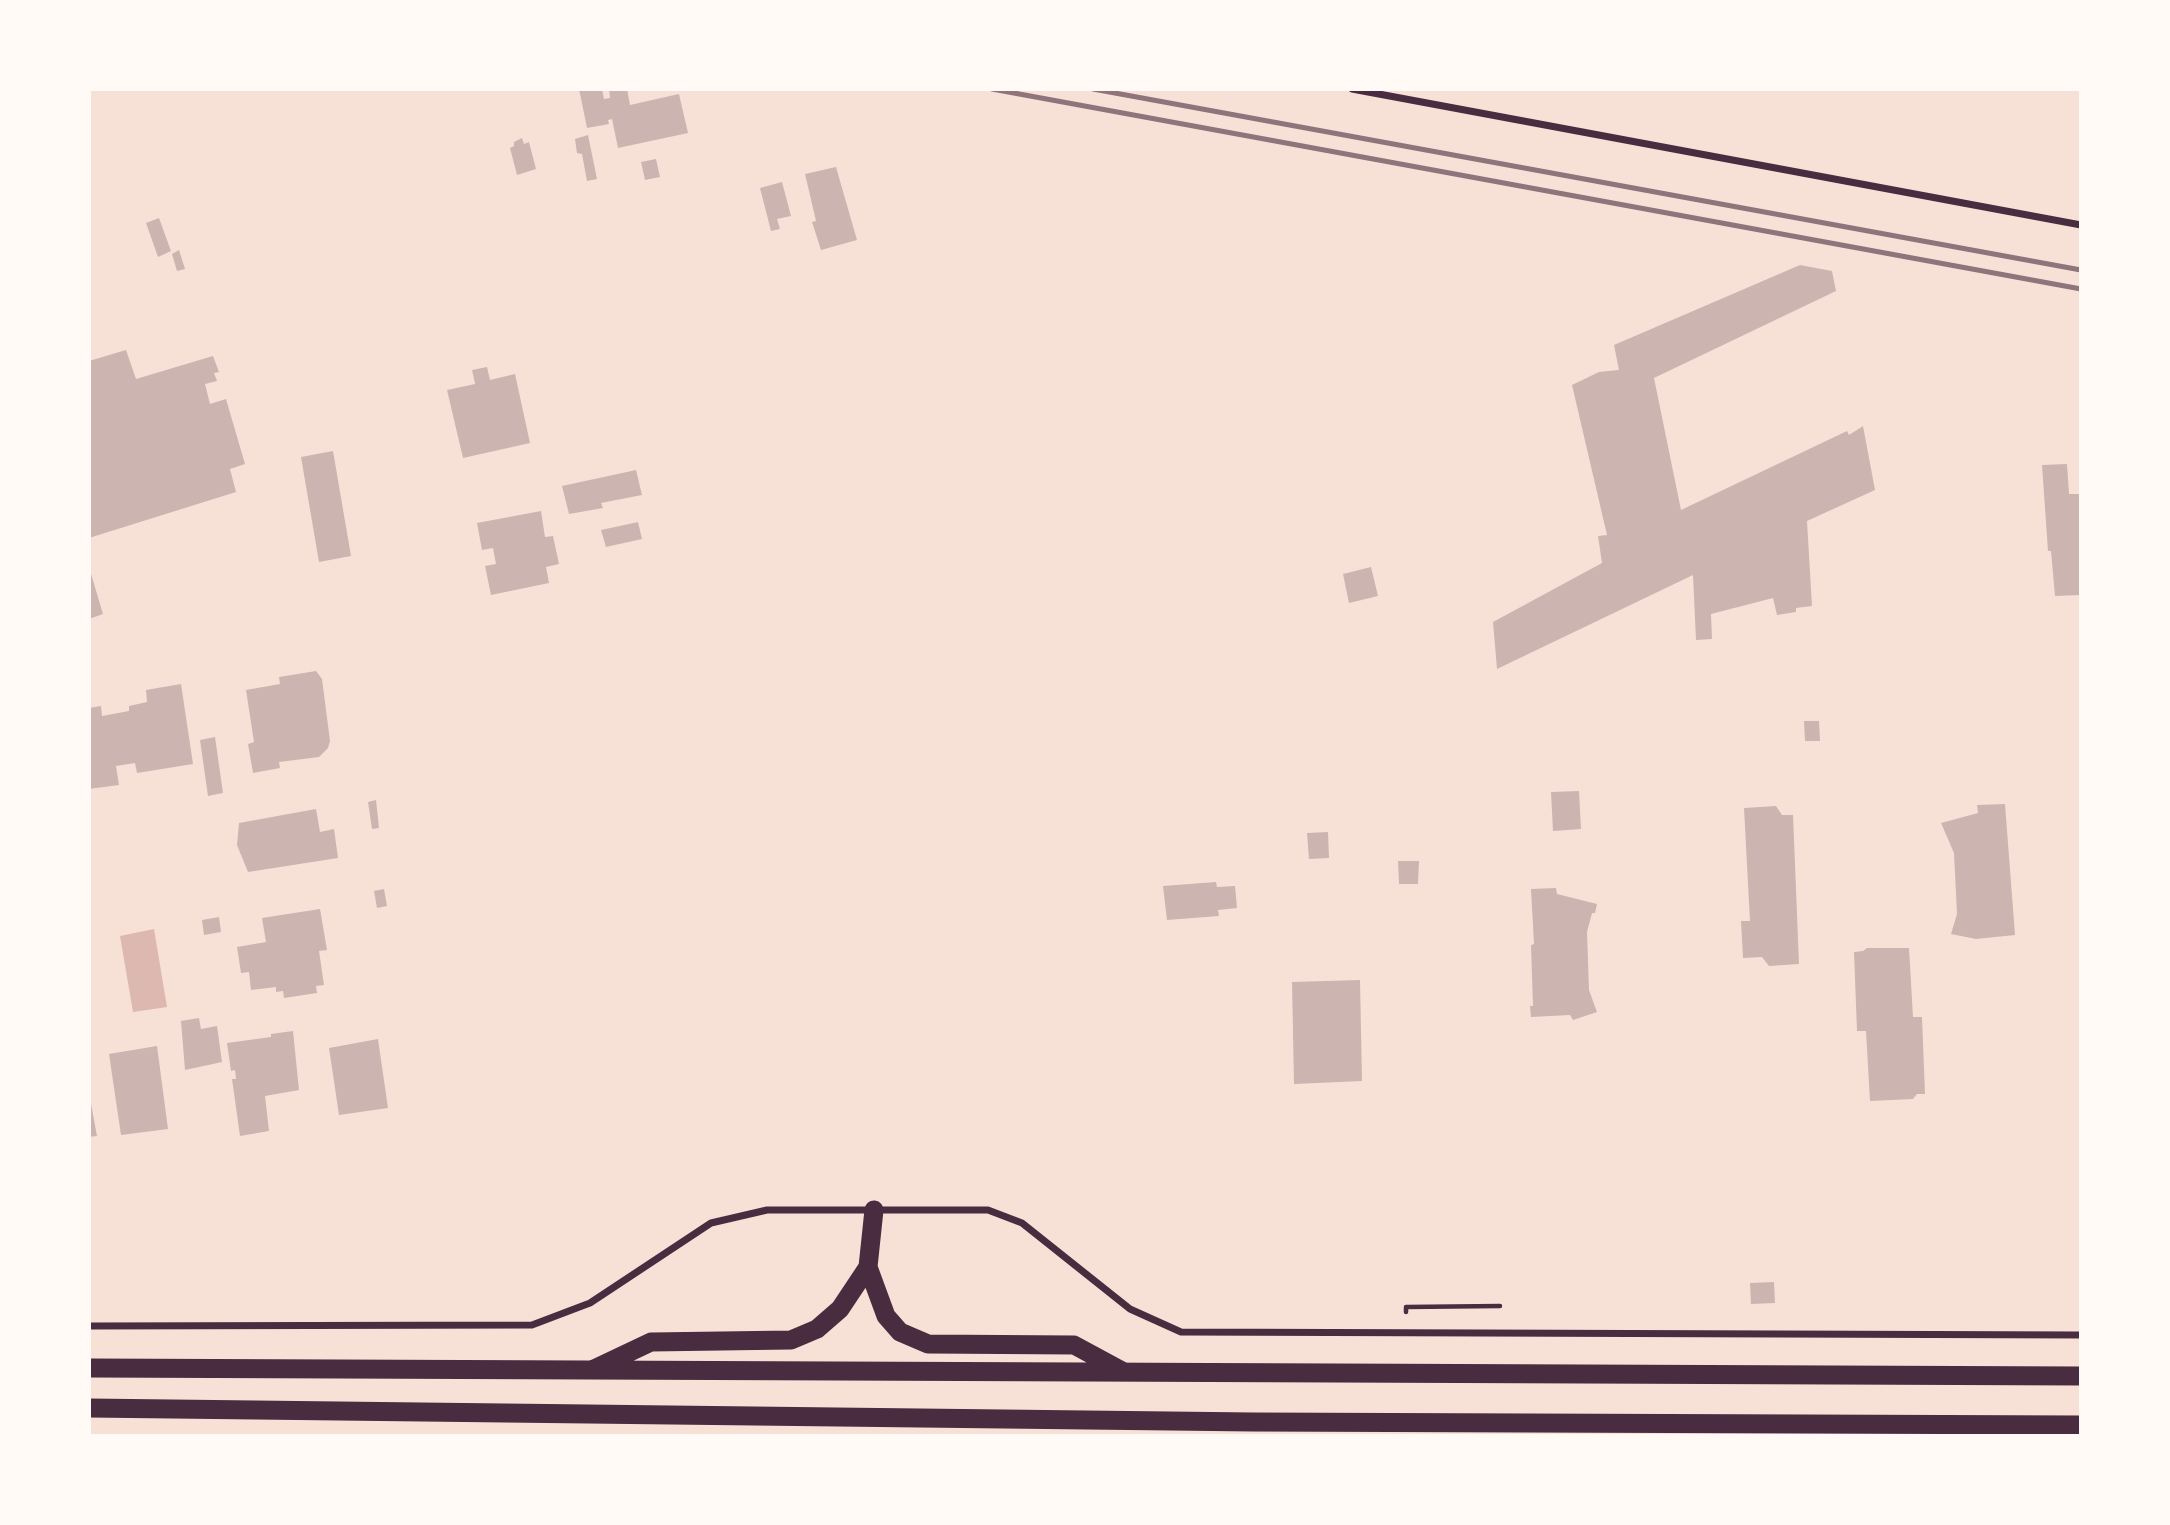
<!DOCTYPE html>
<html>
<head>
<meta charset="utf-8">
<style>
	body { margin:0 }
	#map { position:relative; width:2170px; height:1525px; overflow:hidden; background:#f7e1d7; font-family:"Roboto Condensed",sans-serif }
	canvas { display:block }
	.frame { position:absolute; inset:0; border:91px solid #fffaf5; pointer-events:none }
</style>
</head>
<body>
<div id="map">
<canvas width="2170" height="1525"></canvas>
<div class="frame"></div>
</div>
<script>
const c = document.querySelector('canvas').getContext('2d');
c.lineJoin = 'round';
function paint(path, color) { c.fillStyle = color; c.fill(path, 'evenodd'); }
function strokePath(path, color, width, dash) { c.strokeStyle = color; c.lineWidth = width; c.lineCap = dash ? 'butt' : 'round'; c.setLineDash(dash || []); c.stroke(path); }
const water = new Path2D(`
	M154,929L167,1007L133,1012L120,936Z`);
const building = new Path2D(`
	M579,89H602L604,99L610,98L609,89H627L630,105L679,94L688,133L618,148L612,119L608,120L609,124L587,128Z
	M588,135L597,179L587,181L582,154L577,153L575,139Z
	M522,138L524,144L529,142L536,169L517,175L510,148L514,146V142Z
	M656,159L660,177L645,180L641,162Z
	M836,167L857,240L821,250L812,222L816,221L805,174Z
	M782,182L791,216L777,219L780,229L771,231L760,188Z
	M159,218L171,251L158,257L146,223Z
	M179,250L185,269L177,271L172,254Z
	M1800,265L1832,271L1836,291L1654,378L1681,510L1847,431L1849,435L1863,426L1875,490L1807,521L1812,606L1796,608V612L1777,615L1773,598L1711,614L1712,639L1696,640L1693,575L1497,669L1493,622L1602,563L1598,536L1607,535L1572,385L1599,372L1619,370L1614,345Z
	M126,350L136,379L213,356L219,372L214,373L217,381L205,384L210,404L226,399L245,464L230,469L236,492L89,538V361Z
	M487,367L490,380L515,374L530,443L463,458L447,390L475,384L472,370Z
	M333,451L351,556L319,562L301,457Z
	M2067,464L2069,494H2081V595L2055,596L2051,551H2048L2042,465Z
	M636,470L642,495L601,503L603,508L569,514L562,486Z
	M541,511L545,537L553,536L559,564L546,567L549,583L491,595L485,566L496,564L493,548L482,550L477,523Z
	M638,522L642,539L606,547L601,530Z
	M89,567L103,614L89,619Z
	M1371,567L1378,596L1349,603L1343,574Z
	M316,671L322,679L330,741L328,748L319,757L279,762L280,768L253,773L248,744L254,742L246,690L280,684L279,677Z
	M181,684L193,764L137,773L135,763L116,766L119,785L89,789V708L101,706L102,716L129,711V706L147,702L146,690Z
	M1804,721H1819L1820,741H1805Z
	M215,737L223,793L208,796L200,740Z
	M1579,791L1581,829L1553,831L1551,792Z
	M376,800L379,828L372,829L368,802Z
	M2005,804L2015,935L1976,939L1951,934L1957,914L1954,853L1941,823L1978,813L1977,805Z
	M1776,806L1782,815H1793L1799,964L1769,966L1762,957L1743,958L1741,921H1750L1744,808Z
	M316,809L320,832L334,829L338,858L248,872L237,845L239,823Z
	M1328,832L1329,858L1309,859L1307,833Z
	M1398,861H1419L1418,884H1399Z
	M1216,882L1217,887L1235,886L1237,908L1218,910L1219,916L1167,920L1163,886Z
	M1556,888L1557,894L1597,904L1595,913H1592L1587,932L1589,990L1597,1012L1573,1020L1570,1015L1531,1017L1530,1006H1533L1531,945L1534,944L1531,889Z
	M384,889L387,906L377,908L374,891Z
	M320,909L327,950L319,951L324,985L316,986L317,993L284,998L283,991L276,992V987L251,990L249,972L241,973L237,947L266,942L262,918Z
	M219,917L221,932L204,935L202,920Z
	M1867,948H1909L1913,1017H1922L1925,1094H1917L1913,1099L1870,1101L1866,1031H1857L1854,952L1863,951Z
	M1360,980L1362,1081L1294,1084L1292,982Z
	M199,1018L201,1029L217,1026L222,1062L185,1070L181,1021Z
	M293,1031L299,1090L265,1096L269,1131L240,1136L232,1079H236L235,1070L231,1071L227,1043L271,1037V1034Z
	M378,1039L388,1108L339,1115L329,1048Z
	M157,1046L168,1129L121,1135L109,1054Z
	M89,1093L97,1136L89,1137Z
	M1774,1282L1775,1303L1751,1304L1750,1283Z`);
const path = new Path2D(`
	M1406,1312V1307L1500,1306`);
const minor = new Path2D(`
	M1352,89L2081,225
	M89,1326L532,1325L590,1303L711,1223L767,1210H988L1022,1223L1130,1309L1181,1332L2081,1335`);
const trunk = new Path2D(`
	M868,1267L886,1316L900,1332L928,1344L1074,1345L1124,1372
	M89,1368L2081,1376
	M594,1369L651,1342L791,1340L817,1329L840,1309L868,1267L874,1210
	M89,1408L1253,1422L2081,1425`);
const rail = new Path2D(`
	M992,89L2081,289
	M1093,89L2081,270`);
paint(water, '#dcb8b0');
paint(building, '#ccb4b1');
strokePath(path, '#4a2c40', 4.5);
strokePath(minor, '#4a2c40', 7);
strokePath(trunk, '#4a2c40', 19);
strokePath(rail, '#8f747c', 5);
</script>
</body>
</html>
